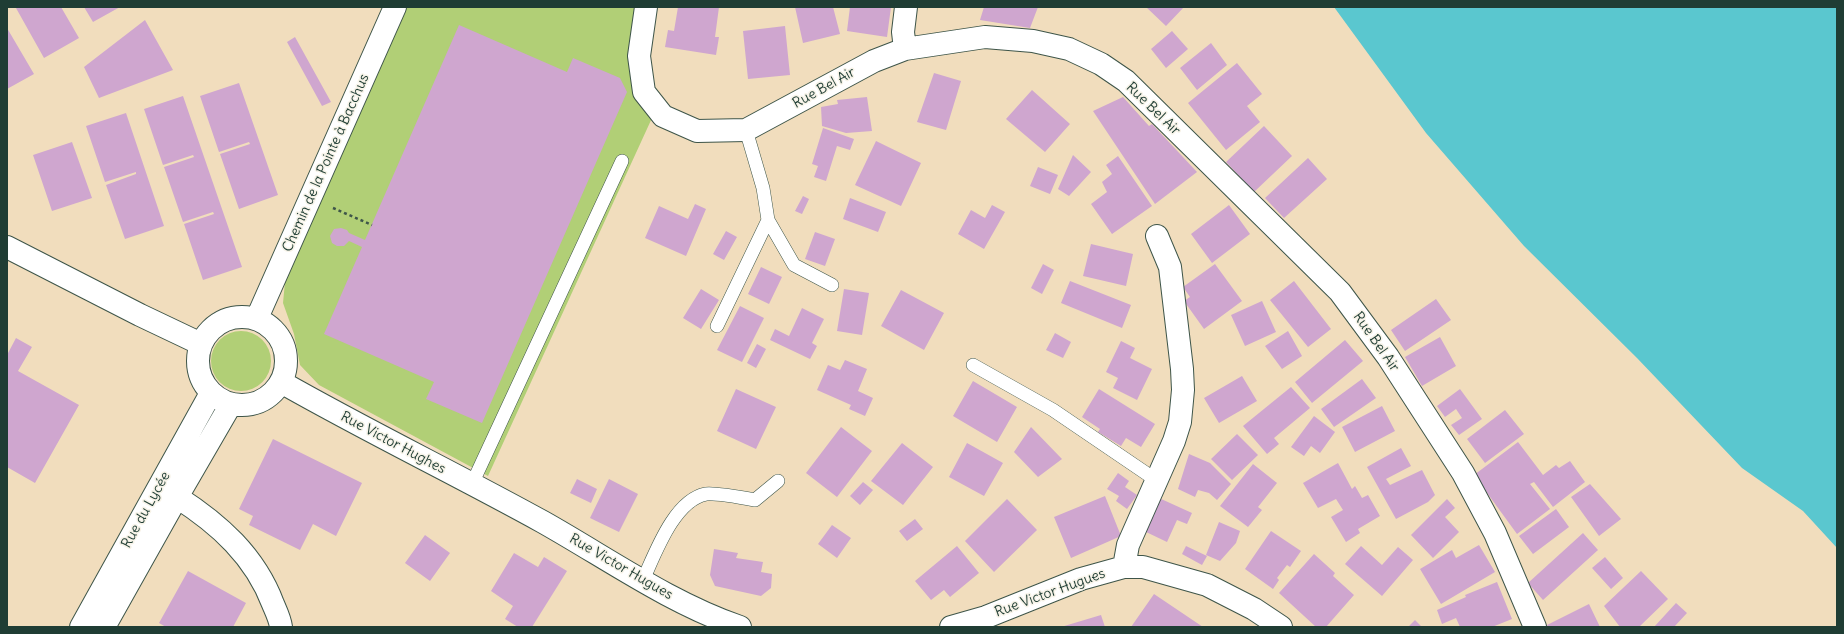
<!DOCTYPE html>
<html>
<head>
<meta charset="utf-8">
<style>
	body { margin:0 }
	#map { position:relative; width:1844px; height:634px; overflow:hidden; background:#f1ddbd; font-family:Delius,sans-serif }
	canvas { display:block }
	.frame { position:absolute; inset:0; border:8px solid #1f3d34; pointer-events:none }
</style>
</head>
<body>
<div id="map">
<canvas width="1844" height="634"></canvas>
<div class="frame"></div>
</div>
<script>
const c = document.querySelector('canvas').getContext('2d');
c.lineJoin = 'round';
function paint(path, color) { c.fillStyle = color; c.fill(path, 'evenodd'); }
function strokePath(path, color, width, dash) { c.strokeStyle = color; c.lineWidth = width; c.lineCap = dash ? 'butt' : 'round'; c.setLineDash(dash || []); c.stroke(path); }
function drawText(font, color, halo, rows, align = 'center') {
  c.font = font + ' Delius,sans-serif'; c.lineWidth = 3; c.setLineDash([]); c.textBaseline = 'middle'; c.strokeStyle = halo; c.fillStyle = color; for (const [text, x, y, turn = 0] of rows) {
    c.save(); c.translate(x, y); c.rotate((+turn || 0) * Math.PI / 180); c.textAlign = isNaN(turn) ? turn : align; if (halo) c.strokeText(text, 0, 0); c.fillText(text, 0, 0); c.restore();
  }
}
const green = new Path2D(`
	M407,7H641L652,118L488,476L319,385L300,365L294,334L283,303L285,282Z
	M211 361a30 30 0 1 1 60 0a30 30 0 1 1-60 0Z`);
const water = new Path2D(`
	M1334,7H1837V548L1803,511L1742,468L1637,358L1524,246L1426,133Z`);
const building = new Path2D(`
	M17,7H61L79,38L44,58L16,8Z
	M84,7H120L93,22Z
	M678,7H719L715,37H719L716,55L665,47L668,30L674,31Z
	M795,7H833L840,34L803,43Z
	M850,7H891L887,37L847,31Z
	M984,7H1038L1030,28L980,20Z
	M1146,7H1184L1166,26Z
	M145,20L173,70L99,98L84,67Z
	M459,25L567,72L573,58L620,78L627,92L482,423L426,399L434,382L324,334L362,247L349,241L344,246H337L332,243L330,236L334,229L341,228L347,230L349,233L365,240Z
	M785,26L790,75L748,79L743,31Z
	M7,28L34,74L7,89Z
	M1172,31L1188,49L1166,68L1151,49Z
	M295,37L331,102L322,106L287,42Z
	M1211,43L1227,65L1197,90L1180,68Z
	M1237,63L1262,94L1247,106L1260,122L1226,150L1188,103Z
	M934,73L961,81L946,130L917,122Z
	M239,83L278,195L239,209L220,154L250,144L249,142L219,152L200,96Z
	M1032,90L1070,124L1045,152L1006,119Z
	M183,96L242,267L203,280L184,224L214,214L213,212L183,222L164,167L194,157L193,155L163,165L144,109Z
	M867,97L872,131L846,133L822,126L821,107L838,104L837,100Z
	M1123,97L1149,126L1152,124L1197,172L1155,204L1093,111Z
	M126,113L164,226L125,239L106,185L136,174V172L105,182L86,126Z
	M1264,126L1292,156L1254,192L1226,162Z
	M823,128L854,139L850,150L837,146L826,181L814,177L818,166L812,164Z
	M876,141L921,163L901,206L855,185Z
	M72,142L92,198L52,211L33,155Z
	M1073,155L1091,172L1069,196L1058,189Z
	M1118,156L1152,206L1112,234L1091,204L1107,192L1102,182L1112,174L1106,165Z
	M1308,158L1327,179L1284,218L1265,198Z
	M1038,167L1058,175L1050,194L1030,186Z
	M803,196L809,199L802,214L795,211Z
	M850,198L886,212L878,232L843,219Z
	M695,204L706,209L686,256L645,238L659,206L688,219Z
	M992,205L1005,212L984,249L958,234L971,210L985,218Z
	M1229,205L1250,234L1212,263L1191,234Z
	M726,231L737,237L724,260L713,254Z
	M815,232L835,239L825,266L805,259Z
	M1091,244L1133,254L1126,286L1083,276Z
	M1043,264L1054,270L1042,294L1031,288Z
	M1215,264L1242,301L1204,329L1184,301L1190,297L1183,287Z
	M761,267L782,277L769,304L748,294Z
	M1070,281L1131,305L1122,328L1061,303Z
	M1294,281L1331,329L1308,347L1270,300Z
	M701,289L719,300L701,329L683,318Z
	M844,289L869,293L862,335L837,331Z
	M901,290L944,313L924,350L881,326Z
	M1436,299L1451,320L1405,351L1391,330Z
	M1262,301L1276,332L1245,346L1231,315Z
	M740,306L764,318L742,362L717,350Z
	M802,308L824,319L812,343L817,346L810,359L770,340L775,329L789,336Z
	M1288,331L1302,356L1282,369L1265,346Z
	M1055,333L1071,342L1063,358L1046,350Z
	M1440,337L1456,366L1422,386L1405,357Z
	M16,338L32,347L18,371L79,405L35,483L7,467V355Z
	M1345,340L1363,361L1312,403L1295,382Z
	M1121,341L1135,348L1130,358L1152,369L1137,400L1113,388L1118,378L1106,372Z
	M757,344L766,349L756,368L747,363Z
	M845,360L867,369L858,391L873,398L865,416L849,409L851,405L817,390L828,365L840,370Z
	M1242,376L1257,401L1219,423L1204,398Z
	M1362,379L1376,398L1334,427L1321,409Z
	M973,381L1017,407L997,442L953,416Z
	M1291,387L1310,408L1274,438L1279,444L1267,454L1243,426Z
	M736,389L776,407L756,449L717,431Z
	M1099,389L1155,424L1141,447L1126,438L1121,446L1098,432L1100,429L1082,417Z
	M1460,389L1482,419L1459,435L1451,425L1462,418L1456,409L1445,417L1437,406Z
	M1382,406L1395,431L1355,452L1342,427Z
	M1505,410L1524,434L1485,463L1467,439Z
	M1314,416L1335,432L1320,453L1311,446L1304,456L1291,447Z
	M841,427L872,451L837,497L806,473Z
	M1031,427L1062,459L1038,477L1014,452Z
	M1237,434L1258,455L1232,480L1211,459Z
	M273,439L362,483L336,536L313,524L300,550L249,525L253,516L239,509Z
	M1518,442L1543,475L1556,465L1559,468L1570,461L1585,482L1553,507L1534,482L1530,484L1550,509L1517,534L1474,475Z
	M902,443L933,467L903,505L871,481Z
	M967,443L1003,463L984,496L949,477Z
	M1401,448L1411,466L1386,479L1390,485L1422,470L1435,495L1428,502L1396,519L1367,467Z
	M1189,454L1210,463L1231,484L1217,500L1209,493L1198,490L1195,497L1178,489Z
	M1338,463L1352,489L1355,486L1362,498L1368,495L1380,516L1358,529L1360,533L1346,542L1331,517L1343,510L1336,499L1318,508L1303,483Z
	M1253,464L1277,483L1258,507L1262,510L1248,527L1220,506Z
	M1118,473L1129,481L1125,487L1137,495L1127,509L1116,501L1119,496L1107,489Z
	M577,479L597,489L591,503L570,493Z
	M609,479L638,494L619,532L590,518Z
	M863,482L873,490L860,505L850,496Z
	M1590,484L1621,519L1599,536L1571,497Z
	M1105,496L1121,536L1071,558L1054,517Z
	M1159,498L1192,513L1187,524L1177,520L1167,542L1144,531Z
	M1007,499L1037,530L994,572L965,541Z
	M1447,499L1455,508L1445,517L1459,532L1433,558L1411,535Z
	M1556,509L1569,527L1533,554L1519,536Z
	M915,519L923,529L907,541L899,531Z
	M1219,522L1240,531L1236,543L1220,561L1206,555Z
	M832,525L851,538L837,558L818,544Z
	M1271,531L1301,551L1290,567L1287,565L1277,578L1279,580L1273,589L1245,569Z
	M1583,533L1598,550L1543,600L1528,583Z
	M425,535L450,553L430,581L405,563Z
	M1479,545L1495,572L1441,604L1420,569L1452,550L1456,558Z
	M957,546L979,573L950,597L944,590L931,600L915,581Z
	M1186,546L1207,556L1202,565L1182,554Z
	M1361,546L1382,565L1398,547L1413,560L1382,596L1345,564Z
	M714,549L738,553L736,558L763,562L761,572L772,574L771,588L761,596L715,586L710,575Z
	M514,553L538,567L544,557L567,571L532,627H518L505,619L513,606L491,591Z
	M1314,554L1335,573L1333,576L1354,595L1326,627H1316L1279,593Z
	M1605,557L1623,578L1611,589L1592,568Z
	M188,571L246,603L233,627H166L159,623Z
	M1641,571L1668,599L1640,626L1620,627L1604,606Z
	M1497,582L1512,619L1492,627H1460L1456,618L1442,624L1437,610L1466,597L1465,595Z
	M1154,594L1203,627H1131Z
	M1676,603L1687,613L1674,627H1654Z
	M1589,604L1600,627H1548L1547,625Z
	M1101,615L1105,627H1061Z
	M1415,620L1422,627H1408Z`);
const path = new Path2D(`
	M333,208L372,225`);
const lane = new Path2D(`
	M746,130L763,188L768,220L794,265L832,285
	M717,326L768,220
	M973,365L1053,410L1156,480
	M472,484L622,161
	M643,580C655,554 674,500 706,494C715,493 744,498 755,500L778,481`);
const street = new Path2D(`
	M646,7L639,56L644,92L663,116L697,131L746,130L874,61L905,49L985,37L1033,41L1069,49L1101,64L1126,81L1340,292L1388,357L1463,473L1495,533L1535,627
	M905,49L903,32L906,7
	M7,247L140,315L201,344
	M198 361a44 44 0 1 1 88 0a44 44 0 1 1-88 0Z
	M257,318L395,7
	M281,382C367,431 456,474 543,522C607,558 670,603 740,627
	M177,497C219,524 255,556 273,604C276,611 280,619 281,627
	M1124,567L1128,545L1174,441L1180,422L1183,390L1182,369L1170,267L1157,236
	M81,627L211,393
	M104,627L177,497L231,404
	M951,627L986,617L1081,579L1124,567H1143L1207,585L1254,609L1281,627`);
const streetNames = [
	["Rue Bel Air",824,88,-29],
	["Rue Bel Air",1153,109,44],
	["Chemin de la Pointe à Bacchus",326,163,-66],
	["Rue Bel Air",1376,342,55],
	["Rue Victor Hughes",393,443,28],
	["Rue du Lycée",146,510,-61],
	["Rue Victor Hugues",621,567,30],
	["Rue Victor Hugues",1050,593,-20]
];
paint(green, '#b1cf76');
paint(water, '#5ac7cf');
paint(building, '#cfa6cf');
strokePath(lane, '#3e5549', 14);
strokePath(street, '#3e5549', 24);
strokePath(path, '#3e5549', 2.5, [3, 3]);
strokePath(lane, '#fff', 13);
strokePath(street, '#fff', 22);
drawText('14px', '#1f3d34', '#f7f3e8', streetNames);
</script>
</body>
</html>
